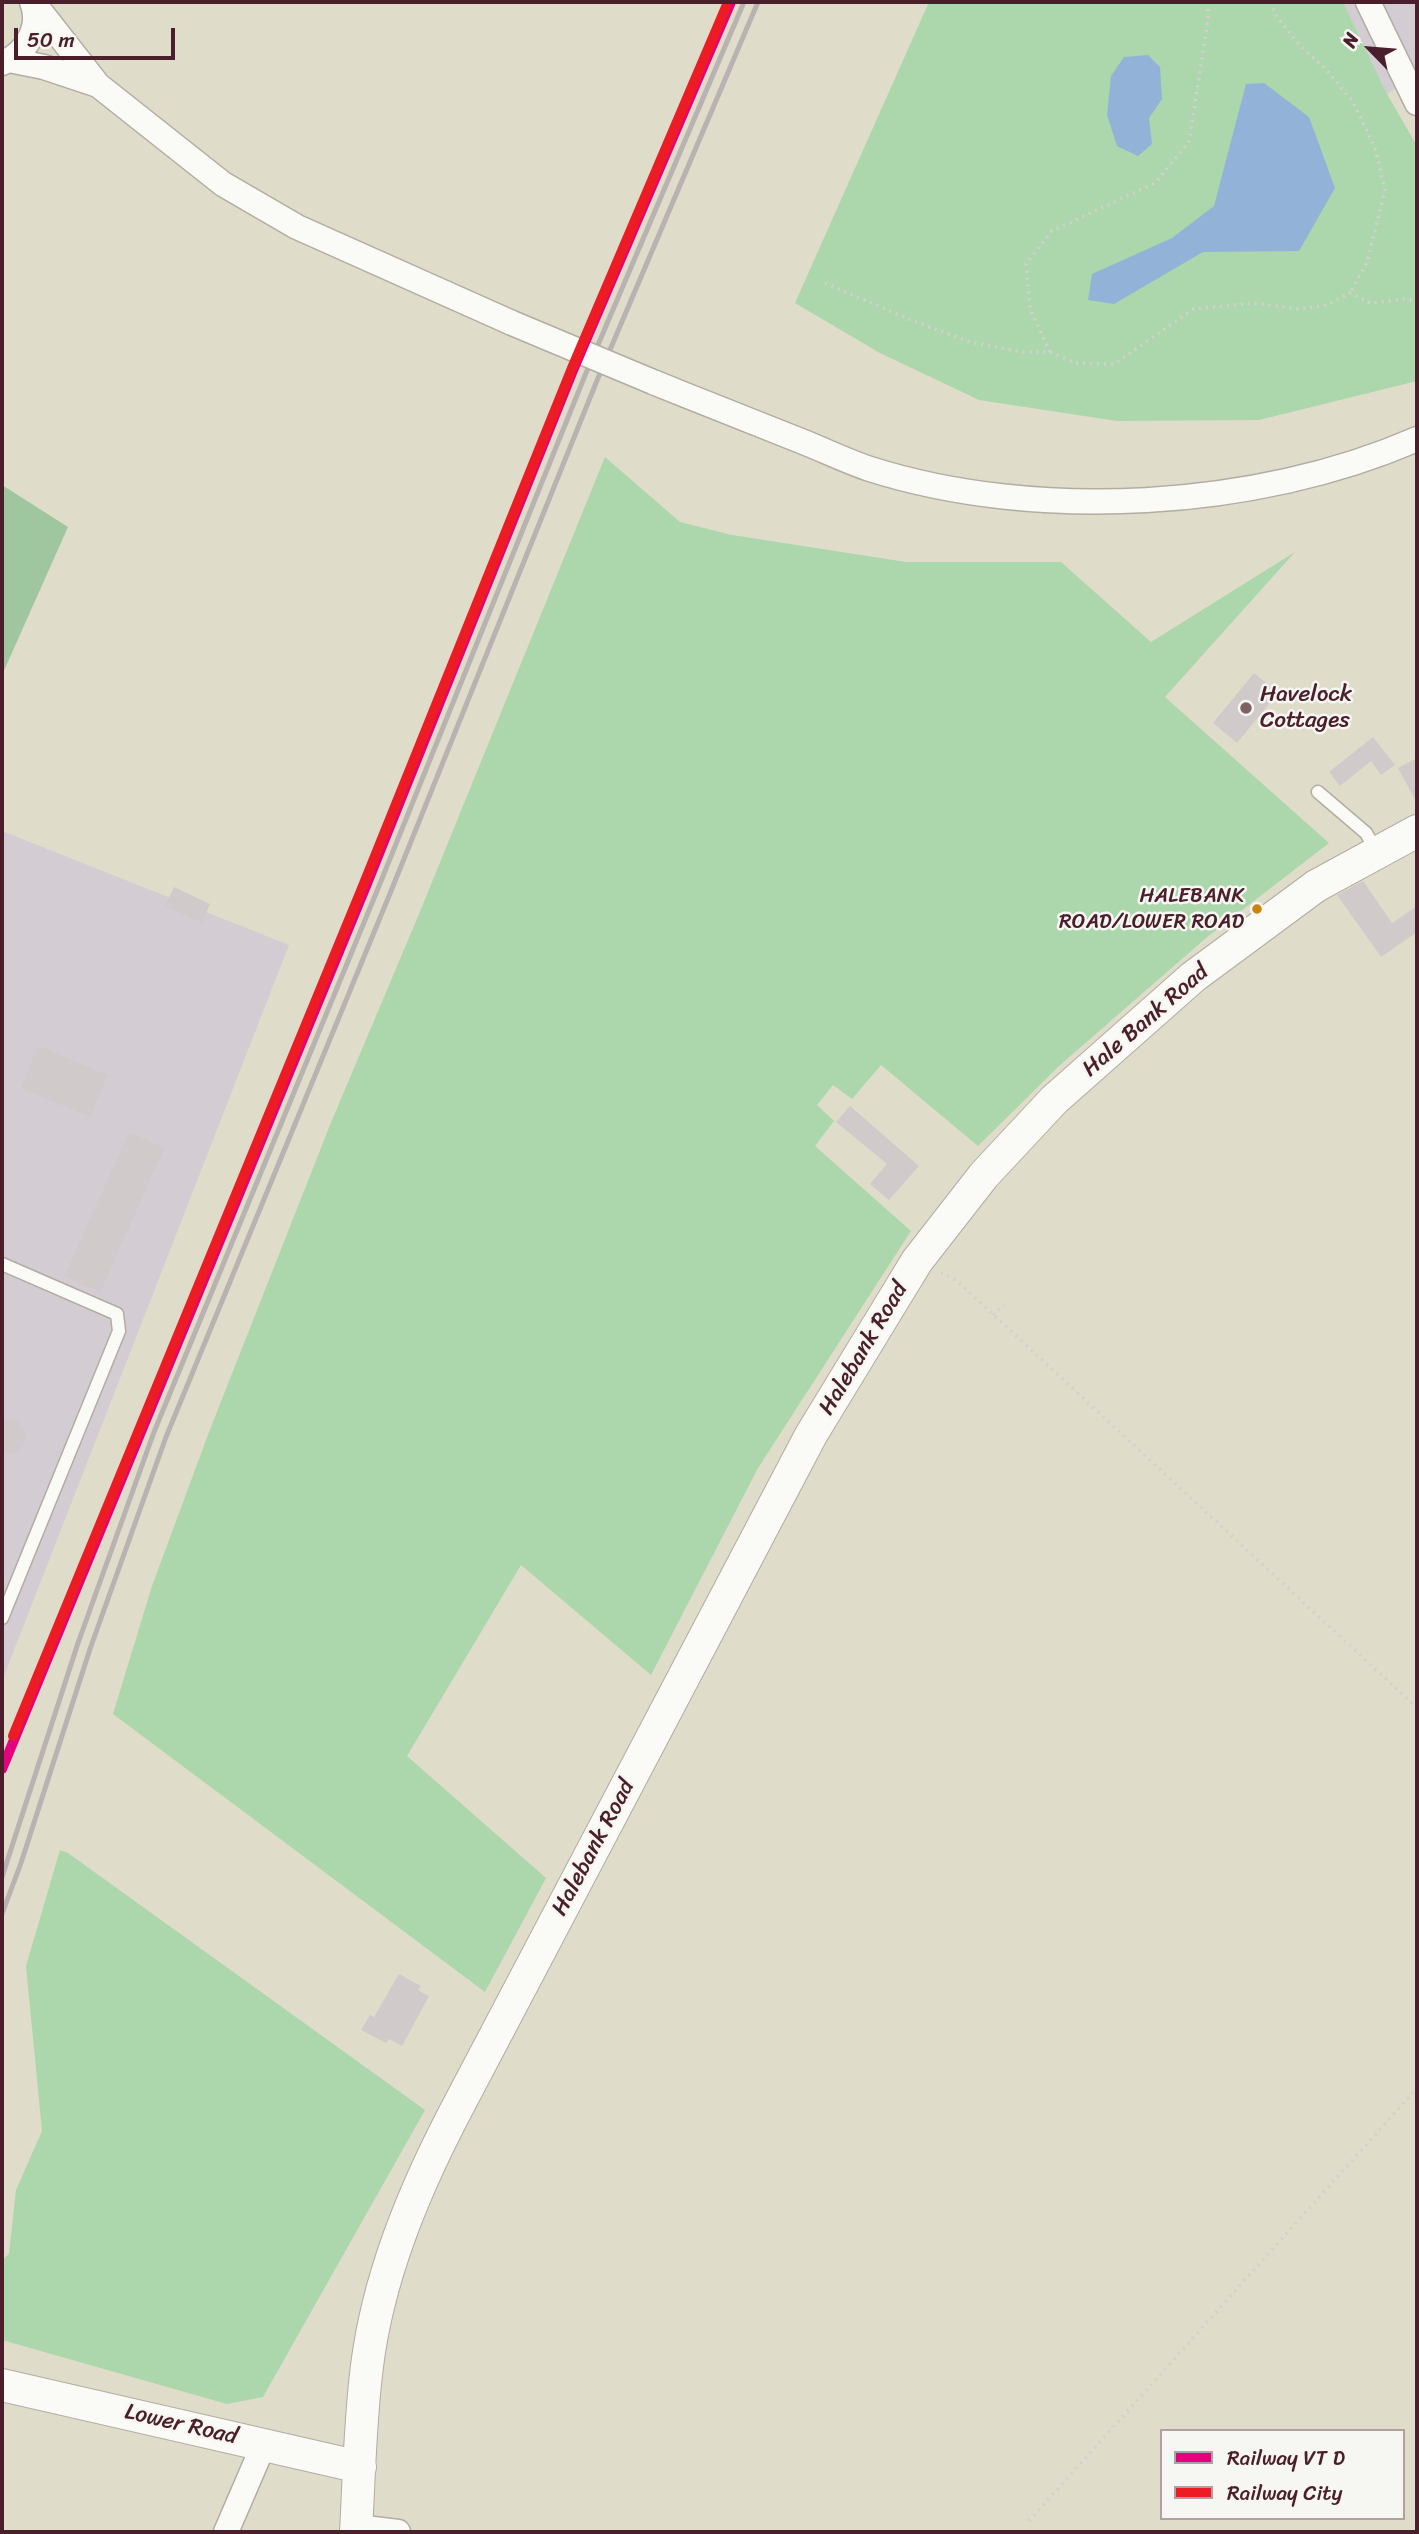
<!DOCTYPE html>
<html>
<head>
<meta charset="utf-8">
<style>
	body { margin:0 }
	#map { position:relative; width:1419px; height:2534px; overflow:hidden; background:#e0dcca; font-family:Sriracha,sans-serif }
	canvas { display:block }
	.frame { position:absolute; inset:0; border:4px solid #4a1f2b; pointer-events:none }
	.legend { position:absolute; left:1160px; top:2429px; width:245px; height:91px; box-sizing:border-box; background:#f6f6f2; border:2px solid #b1a0a2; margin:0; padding:9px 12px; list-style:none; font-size:21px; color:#4a1f2b }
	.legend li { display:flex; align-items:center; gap:14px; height:35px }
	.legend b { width:35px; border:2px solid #b1a0a2 }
	.north { position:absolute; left:1335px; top:14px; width:70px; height:70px; -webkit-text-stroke:5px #f6f6f2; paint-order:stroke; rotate:295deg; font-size:19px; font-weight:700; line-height:28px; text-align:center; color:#4a1f2b }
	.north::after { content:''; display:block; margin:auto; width:24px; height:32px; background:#4a1f2b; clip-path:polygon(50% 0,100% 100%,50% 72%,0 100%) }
	.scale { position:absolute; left:14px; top:28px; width:161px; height:32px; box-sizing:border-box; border:4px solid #4a1f2b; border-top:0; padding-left:9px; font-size:21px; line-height:24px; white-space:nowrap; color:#4a1f2b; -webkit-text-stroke:5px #f6f6f2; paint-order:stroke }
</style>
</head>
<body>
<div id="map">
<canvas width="1419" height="2534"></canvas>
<div class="frame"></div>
<ul class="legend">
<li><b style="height:9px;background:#e5007d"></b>Railway VT D</li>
<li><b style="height:9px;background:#ed1c24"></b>Railway City</li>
</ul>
<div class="north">N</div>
<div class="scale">50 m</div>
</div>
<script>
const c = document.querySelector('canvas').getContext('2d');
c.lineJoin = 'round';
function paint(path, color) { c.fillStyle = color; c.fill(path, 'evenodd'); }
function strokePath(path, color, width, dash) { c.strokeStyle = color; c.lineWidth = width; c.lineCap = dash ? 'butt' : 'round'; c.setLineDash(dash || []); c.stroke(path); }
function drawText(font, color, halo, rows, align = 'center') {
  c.font = font + ' Sriracha,sans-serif'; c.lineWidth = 5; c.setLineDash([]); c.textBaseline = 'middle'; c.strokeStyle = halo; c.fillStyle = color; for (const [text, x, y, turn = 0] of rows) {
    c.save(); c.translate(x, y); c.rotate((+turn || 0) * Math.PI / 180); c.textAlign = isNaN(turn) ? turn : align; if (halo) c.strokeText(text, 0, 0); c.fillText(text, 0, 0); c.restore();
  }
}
const industrial = new Path2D(`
	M1343,2H1417V75L1387,94Z
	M2,831L289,945L2,1681Z`);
const green = new Path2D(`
	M929,2H1343L1387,94L1417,146V381L1259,420L1117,421L979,400L880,353L795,303Z
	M605,457L680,522L732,535L906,562H1061L1151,642L1295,552L1165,697L1329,843L1206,938L1059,1066L978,1146L881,1065L852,1099L833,1085L817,1105L834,1121L815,1146L911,1231L758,1468L651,1675L521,1565L407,1756L546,1878L485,1992L113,1714L152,1586L209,1432L330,1125L419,914Z
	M60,1850L68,1853L425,2110L263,2397L227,2404L2,2340V2260L9,2254L16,2190L42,2131L26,1966Z`);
const forest = new Path2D(`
	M2,485L68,527L2,675Z`);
const water = new Path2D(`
	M1148,55L1160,67L1162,99L1149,118L1152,144L1138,156L1117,146L1107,115L1111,76L1124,57Z
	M1264,83L1309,117L1335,188L1299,251L1203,252L1114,304L1088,300L1092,274L1172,238L1214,206L1246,84Z`);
const building = new Path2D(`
	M1254,673L1278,693L1237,743L1213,723Z
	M1373,737L1395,765L1381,775L1371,761L1340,786L1329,772Z
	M1417,758V803L1398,768Z
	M1363,881L1392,923L1417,906V932L1381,957L1337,895Z
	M174,887L210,904L202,923L165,906Z
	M38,1046L108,1075L90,1117L21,1088Z
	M850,1106L919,1166L889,1200L870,1184L887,1164L836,1122Z
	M129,1132L164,1148L100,1292L64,1277Z
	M2,1419L16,1420L25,1430L24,1444L15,1453H2Z
	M399,1974L421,1986L418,1990L429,1996L402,2046L389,2039L386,2043L361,2030L370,2015L374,2017Z`);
const path = new Path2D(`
	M1270,2L1277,17L1301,47L1326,69L1353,102L1375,148L1385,190L1367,262L1350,293
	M825,283L906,318L970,342L1021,352H1050L1075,363L1114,364L1194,309L1254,303L1299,309L1327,305L1350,293L1370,303L1407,299L1417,302
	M1050,352L1030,309L1026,264L1052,231L1155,183L1189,142L1208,20V2
	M941,1273L956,1280L1417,1708
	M993,1315L1004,1305
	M1029,2521L1417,2088`);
const service = new Path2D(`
	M1318,792L1366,833L1377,852
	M2,1264L117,1314L119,1331L2,1618`);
const minor = new Path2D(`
	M33,2L98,85L223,184L297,227L512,323
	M1368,2L1417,103
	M9,60L44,67L98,85
	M2,63C26,54 42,27 32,2
	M653,382C702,402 751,421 801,441C824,450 846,461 870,469C1037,522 1257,509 1417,439
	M357,2527L398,2532
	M226,2532L264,2444`);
const tertiary = new Path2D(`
	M2,2385L360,2467
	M356,2532C359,2477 360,2421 367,2366C378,2278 413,2193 454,2114L811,1435L917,1261L984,1175L1054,1100L1193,977L1316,886L1417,831`);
const rail = new Path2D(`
	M2,1877L78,1643L154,1432L377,891L586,373L744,2
	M2,1914L21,1863L90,1649L166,1437L389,896L598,378L758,2`);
const minorBridge = new Path2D(`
	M512,323L653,382`);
const rail1 = new Path2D(`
	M2,1769L366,886L574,368L731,2`);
const rail2 = new Path2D(`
	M13,1736L363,886L572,368L726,7`);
const markers = [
	[1246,708,7,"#7e6163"],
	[1257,909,6,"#cc840b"]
];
const busNames = [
	["HALEBANK",1244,897],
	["ROAD/LOWER ROAD",1244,923]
];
const poiNames = [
	["Havelock",1260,695],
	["Cottages",1260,721]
];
const streetNames = [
	["Hale Bank Road",1146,1021,-41],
	["Halebank Road",864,1349,-59],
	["Halebank Road",594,1848,-62],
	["Lower Road",181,2425,13]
];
paint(industrial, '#d3ccd2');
paint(green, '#acd6ab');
paint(forest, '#9fc69f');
paint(water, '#92b3d7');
paint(building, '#d1caca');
strokePath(service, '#b3aca2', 15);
strokePath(minor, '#b3aca2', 27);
strokePath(tertiary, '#b3aca2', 34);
strokePath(path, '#d4d0cd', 3.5, [2, 5]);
strokePath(service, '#fafaf7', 12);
strokePath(minor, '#fafaf7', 24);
strokePath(tertiary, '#fafaf7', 32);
strokePath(rail, '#b8b2b1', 5);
strokePath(minorBridge, '#b3aca2', 27, []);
strokePath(minorBridge, '#fafaf7', 24);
strokePath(rail1, '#e5007d', 10);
strokePath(rail2, '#ed1c24', 10);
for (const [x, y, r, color] of markers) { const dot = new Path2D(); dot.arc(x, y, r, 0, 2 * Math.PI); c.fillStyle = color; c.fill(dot); strokePath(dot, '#f6f6f2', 2.5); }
drawText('21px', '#4a1f2b', '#f6f6f2', busNames, 'right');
drawText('23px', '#4a1f2b', '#f6f6f2', poiNames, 'left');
drawText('23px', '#4a1f2b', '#f6f6f2', streetNames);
</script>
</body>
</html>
